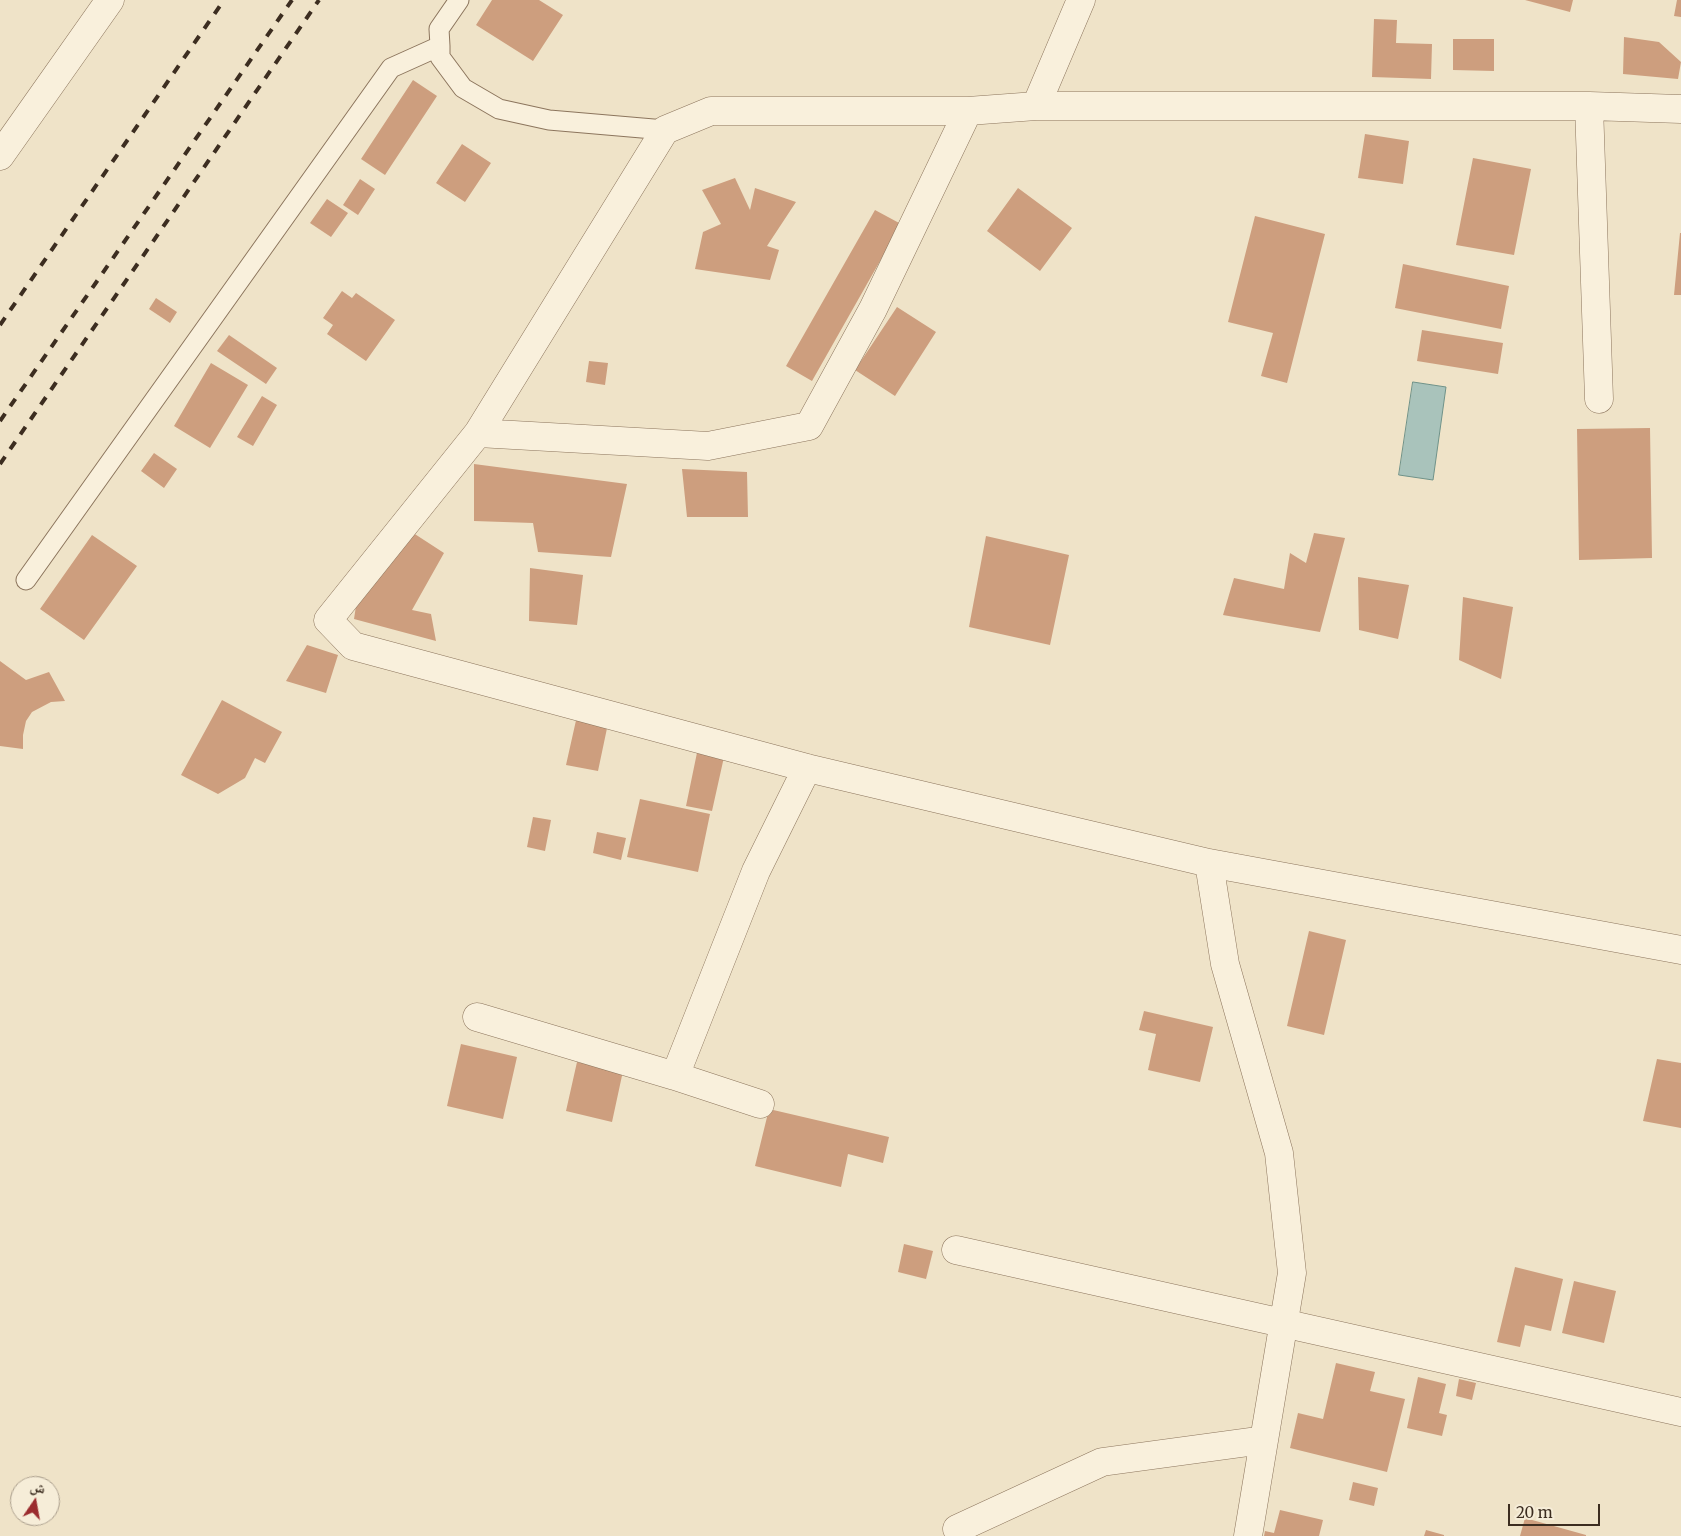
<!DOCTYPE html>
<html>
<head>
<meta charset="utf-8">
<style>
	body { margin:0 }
	#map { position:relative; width:1681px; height:1536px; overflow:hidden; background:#efe3c8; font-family:Merriweather,"Noto Naskh Arabic",serif }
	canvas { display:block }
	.north { position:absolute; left:10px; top:1476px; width:50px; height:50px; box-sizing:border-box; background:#f6edd8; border:1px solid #aca08e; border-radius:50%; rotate:12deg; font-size:14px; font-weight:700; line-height:20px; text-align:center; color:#3c2d20 }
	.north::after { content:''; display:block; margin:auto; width:18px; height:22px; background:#9b2c2e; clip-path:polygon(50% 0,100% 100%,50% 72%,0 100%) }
	.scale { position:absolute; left:1508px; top:1504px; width:92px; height:22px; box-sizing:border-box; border:2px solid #3c2d20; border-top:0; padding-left:6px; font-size:15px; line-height:18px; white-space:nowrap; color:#3c2d20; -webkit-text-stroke:4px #f6edd8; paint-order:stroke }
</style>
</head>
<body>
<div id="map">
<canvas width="1681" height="1536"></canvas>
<div class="north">ش</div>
<div class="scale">20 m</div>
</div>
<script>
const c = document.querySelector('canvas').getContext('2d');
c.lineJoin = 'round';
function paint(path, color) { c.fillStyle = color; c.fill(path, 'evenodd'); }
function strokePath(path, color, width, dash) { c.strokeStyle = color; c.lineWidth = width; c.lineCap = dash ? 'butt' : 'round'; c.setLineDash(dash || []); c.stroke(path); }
const water = new Path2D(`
	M1413,382L1446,387L1433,480L1399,475Z`);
const building = new Path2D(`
	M492,0H539L563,15L533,61L476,25Z
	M1525,0H1573L1570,12Z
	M1677,0H1681V17L1674,16Z
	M1374,19L1397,20L1396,43L1432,44L1431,79L1372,77Z
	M1624,37L1659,42L1681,62L1678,79L1623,74Z
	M1453,39H1494V71L1453,70Z
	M413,80L437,96L385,175L361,159Z
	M1365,134L1409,141L1403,184L1358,178Z
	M462,144L491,163L465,202L436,183Z
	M1473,158L1531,169L1514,255L1456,245Z
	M735,178L750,210L755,188L796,202L767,246L779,250L770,280L695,269L703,232L721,224L702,190Z
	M360,179L375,189L358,215L343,205Z
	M1018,188L1072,228L1040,271L987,231Z
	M327,199L348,213L331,237L310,223Z
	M875,210L901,224L812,381L786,366Z
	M1255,216L1325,234L1287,383L1261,376L1273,333L1228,322Z
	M1680,233H1681V295H1674Z
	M1403,264L1509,286L1501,329L1395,308Z
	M342,291L352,298L356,293L395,320L366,361L327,334L333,325L323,318Z
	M156,298L177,312L170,323L149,309Z
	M897,307L936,332L895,396L855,370Z
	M1422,330L1503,343L1498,374L1417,361Z
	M229,335L277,368L266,384L217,351Z
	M589,361L608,363L605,385L586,382Z
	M211,363L248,385L210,448L174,426Z
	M262,396L277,405L253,446L237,437Z
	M1650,428L1652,558L1579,560L1577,429Z
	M154,453L177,469L164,488L141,471Z
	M474,464L627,484L611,557L538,552L533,523L474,521Z
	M682,469L747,472L748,517H687Z
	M404,527L444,553L412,610L431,614L436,641L354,619L358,593Z
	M1314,533L1345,538L1320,632L1223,615L1234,578L1284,589L1290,553L1306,563Z
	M92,535L137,566L84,640L40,609Z
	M986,536L1069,555L1050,645L969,627Z
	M530,568L583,575L577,625L529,621Z
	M1358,577L1409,585L1398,639L1359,630Z
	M1463,597L1513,607L1501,679L1459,660Z
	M307,645L338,655L326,693L286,681Z
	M0,661L26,680L49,672L65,701L51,702L32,712L26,721L23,735V749L0,746Z
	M222,700L282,732L265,763L255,758L245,778L218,794L181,775Z
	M579,707L610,714L598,771L566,765Z
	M699,743L726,748L712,811L686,806Z
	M640,799L710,814L698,872L627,857Z
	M533,817L551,820L545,851L527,847Z
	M597,832L626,838L621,860L593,853Z
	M1309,931L1346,940L1324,1035L1287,1026Z
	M1144,1011L1213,1027L1200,1082L1148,1070L1156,1034L1139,1030Z
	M461,1044L517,1057L503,1119L447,1106Z
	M1657,1059L1681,1063V1128L1643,1121Z
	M577,1062L623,1071L612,1122L566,1111Z
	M769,1109L889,1137L883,1163L848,1154L841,1187L755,1166Z
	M904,1244L933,1251L926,1279L898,1272Z
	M1515,1267L1563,1279L1551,1331L1525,1325L1520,1347L1497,1342Z
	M1574,1281L1616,1291L1604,1343L1562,1333Z
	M1336,1363L1375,1372L1370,1391L1405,1399L1387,1472L1290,1448L1298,1413L1323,1419Z
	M1418,1377L1446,1384L1439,1413L1447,1415L1442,1436L1407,1428Z
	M1459,1379L1476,1383L1472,1400L1456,1396Z
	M1353,1482L1378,1488L1374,1506L1349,1500Z
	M1280,1510L1323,1520L1319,1536H1264L1265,1531L1274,1533Z
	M1525,1518L1586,1535V1536H1520Z
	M1426,1530L1444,1535V1536H1424Z`);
const lane = new Path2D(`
	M459,0L439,29L440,46V57L463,88L499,109L549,120L665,130
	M26,580L391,68L440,46`);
const street = new Path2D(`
	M1036,106L1081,0
	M1589,106L1599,399
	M1681,109L1589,106H1036L968,111H711L665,130L478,433L328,620L353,646L807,768L1209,863L1681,950
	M0,156L110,0
	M478,433L708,446L809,426L873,309L968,111
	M1209,863L1225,964L1279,1153L1292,1273L1248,1536
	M477,1017L675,1076L760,1104
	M675,1076L756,871L807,768
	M956,1250L1681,1412
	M957,1529L1102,1462L1264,1440`);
const rail = new Path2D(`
	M0,325L224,0
	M0,421L292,0
	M0,464L319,0`);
paint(water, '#a9c3bb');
strokePath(water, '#6f9289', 1);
paint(building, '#cd9e7e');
strokePath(lane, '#8c755d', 21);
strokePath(street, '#8c755d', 29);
strokePath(lane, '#f9f0dc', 19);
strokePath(street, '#f9f0dc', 28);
strokePath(rail, '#3c2d20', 4, [9, 9]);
</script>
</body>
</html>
